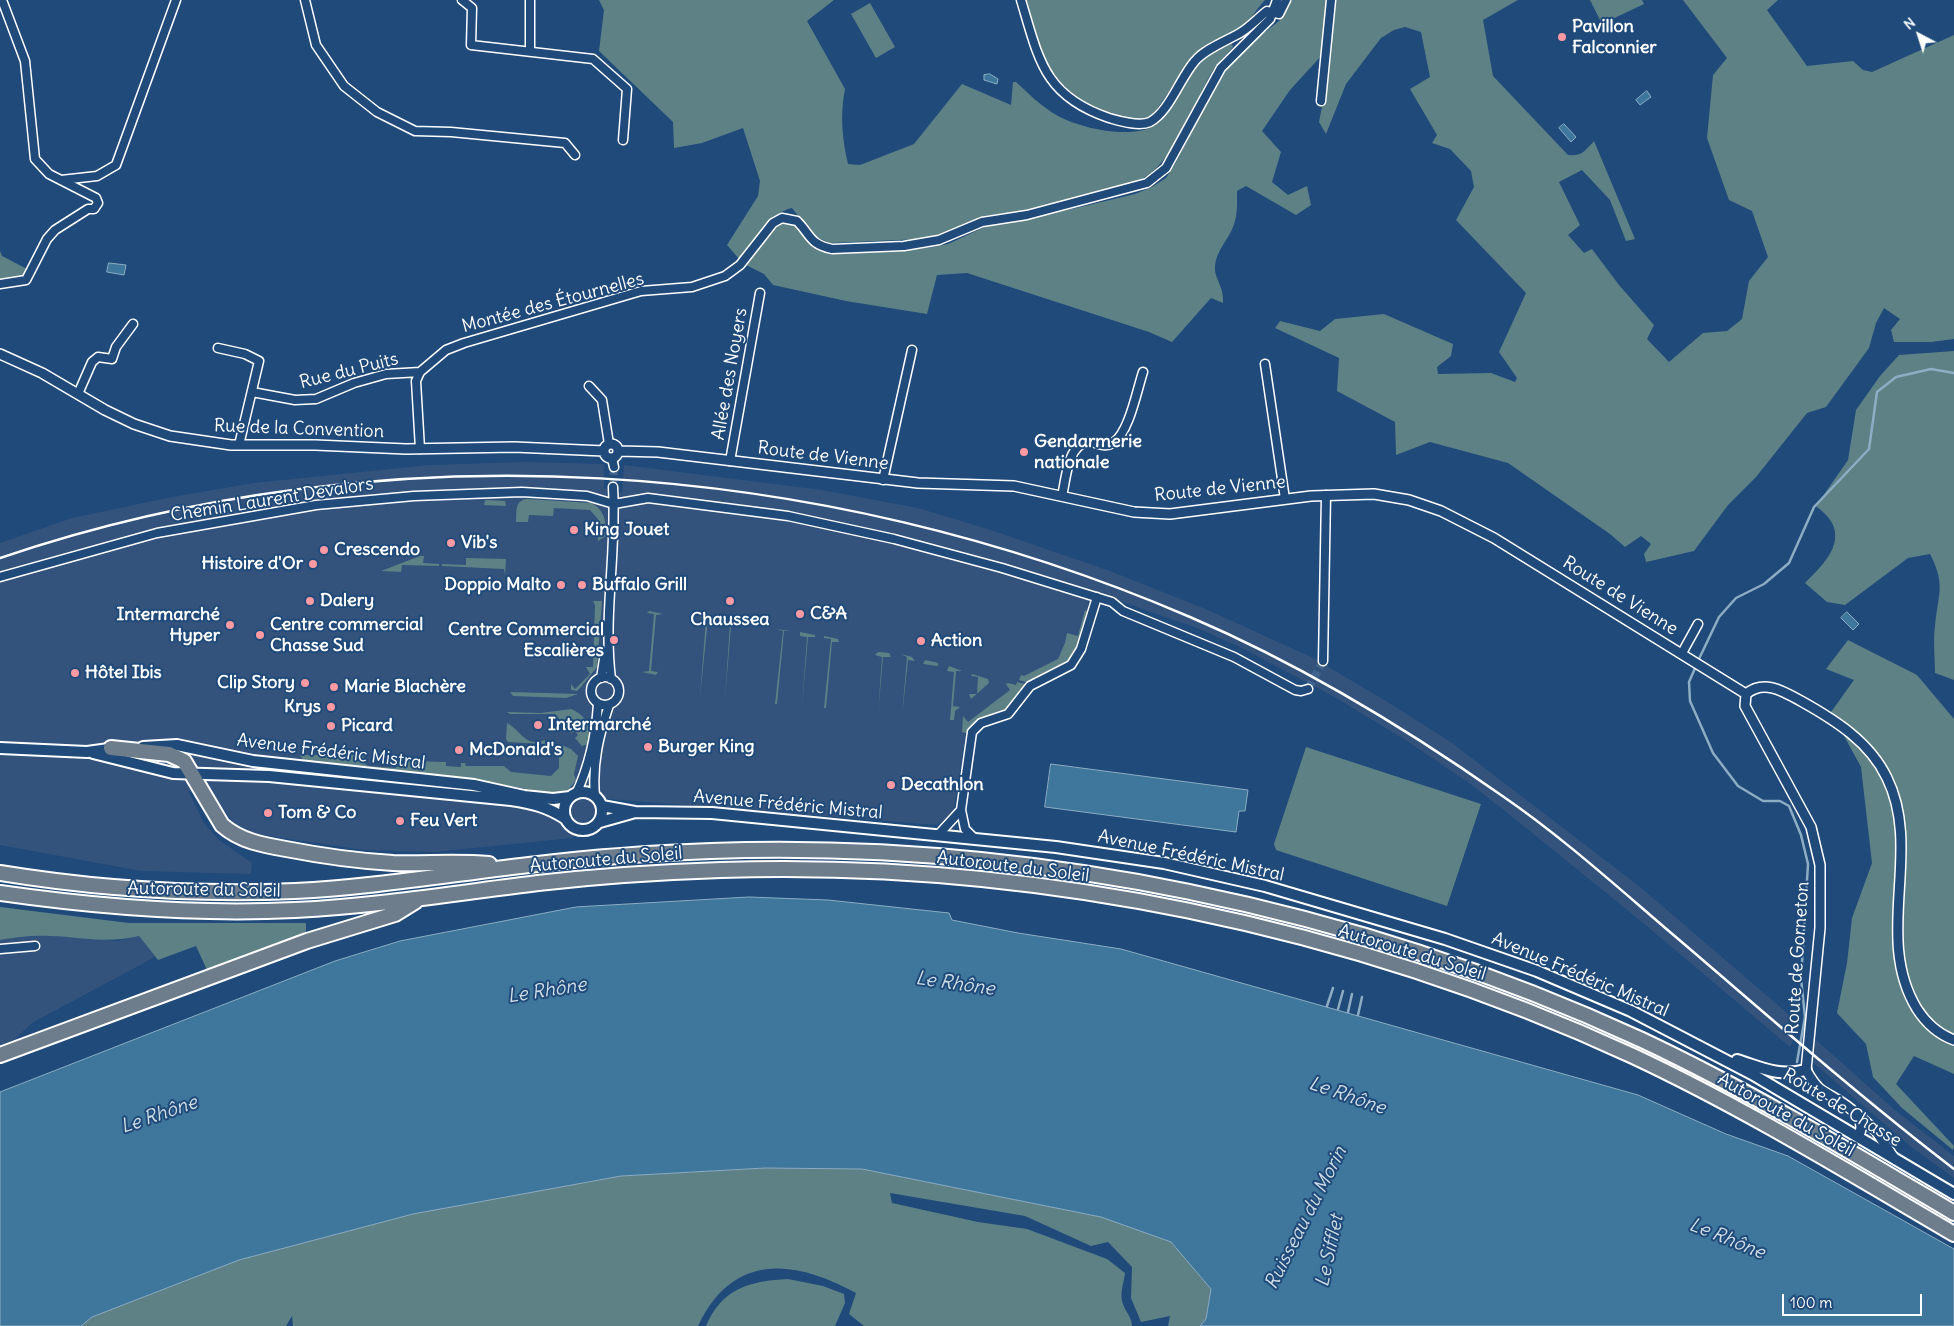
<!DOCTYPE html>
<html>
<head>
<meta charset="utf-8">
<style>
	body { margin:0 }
	#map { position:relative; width:1954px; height:1326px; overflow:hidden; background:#1f4a7a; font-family:Delius,sans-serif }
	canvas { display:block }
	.north { position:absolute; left:1894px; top:10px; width:50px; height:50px; -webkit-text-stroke:4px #1f4a7a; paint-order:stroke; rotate:320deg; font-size:14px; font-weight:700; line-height:20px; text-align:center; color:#fff }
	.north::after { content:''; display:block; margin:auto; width:18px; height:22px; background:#fff; clip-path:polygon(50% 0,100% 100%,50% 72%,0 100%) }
	.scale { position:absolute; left:1782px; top:1294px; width:140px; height:22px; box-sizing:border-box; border:2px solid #fff; border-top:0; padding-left:6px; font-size:15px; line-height:18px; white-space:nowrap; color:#fff; -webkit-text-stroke:4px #1f4a7a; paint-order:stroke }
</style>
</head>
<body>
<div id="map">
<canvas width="1954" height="1326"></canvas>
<div class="north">N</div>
<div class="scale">100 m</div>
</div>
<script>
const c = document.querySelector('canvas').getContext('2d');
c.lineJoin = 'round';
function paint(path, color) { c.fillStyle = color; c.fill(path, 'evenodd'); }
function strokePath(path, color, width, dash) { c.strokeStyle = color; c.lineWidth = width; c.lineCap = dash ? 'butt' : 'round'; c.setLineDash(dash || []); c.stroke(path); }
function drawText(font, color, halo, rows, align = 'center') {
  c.font = font + ' Delius,sans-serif'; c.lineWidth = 4; c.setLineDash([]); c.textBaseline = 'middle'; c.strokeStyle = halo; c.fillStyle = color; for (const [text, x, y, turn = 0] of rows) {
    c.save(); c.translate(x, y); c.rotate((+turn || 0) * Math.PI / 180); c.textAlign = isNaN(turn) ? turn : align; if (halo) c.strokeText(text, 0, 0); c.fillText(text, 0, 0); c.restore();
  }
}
const built = new Path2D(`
	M525,462L604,464V488L622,493L624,465L822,490L918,508L991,530L1110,571L1208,610L1313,658L1391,704L1452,743L1639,886L1800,1024L1790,1047L1642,922L1510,815L1469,783L1404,739L1331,695L1242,648L1197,628L1091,591L1088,602L1089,611L1076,653L1053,671L1023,686L1007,708L998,714L982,717L972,724L966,733L954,809L947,818L937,825L609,799L572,838L435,852L364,850L256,834L234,823L216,799L188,791L204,823L219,840L252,863L251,874L141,871L0,845V543L72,518L172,497L254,483L429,465Z
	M50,935L118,941L139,936L155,957L32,1023L14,1040L0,1045V940L20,936Z
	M1815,1039L1896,1111L1954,1156V1178L1910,1146L1809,1059Z`);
const green = new Path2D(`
	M599,0H834L807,21L845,89C840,115 842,138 848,164L860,165L914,144L962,84L1011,105L1013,82H1016C1029,94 1042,107 1058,116C1082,129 1139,142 1161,121C1167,115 1171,106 1176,98C1193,69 1199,58 1232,44L1233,47C1227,54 1220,60 1215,67C1192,103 1177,164 1136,182L1029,210L984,216L937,237L922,239L830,243L814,236L792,208C766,214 756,241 740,260L727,245L758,196L760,181L743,128L702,143L674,148L673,122L599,51L604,10Z
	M1024,0H1265C1256,9 1251,21 1240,29C1224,39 1207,45 1194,58C1177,74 1167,98 1152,115C1138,124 1123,119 1108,114C1044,91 1042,59 1024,0Z
	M1290,0H1327L1323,54L1290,90L1262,131L1281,152L1272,182L1288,195L1307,186L1311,205L1296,215L1246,186L1237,191C1237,203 1238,215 1233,227C1228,240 1216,251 1215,266C1214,279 1224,285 1223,303L1211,298L1172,342L1149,332L967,273L937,275L927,314L846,301L773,285L764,274L746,265L781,222L792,223C809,239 808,250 834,254L926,248L948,244L991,224L1072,209L1135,194L1152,187L1166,178L1175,164L1212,92L1227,69L1244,49L1280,20Z
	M1336,0H1518L1483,20L1493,76L1568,155C1581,157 1586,150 1594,141L1635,239L1626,241L1610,200L1582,170L1559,182L1580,225L1568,235L1584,253L1592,249L1619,285L1654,325L1647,339L1669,362L1703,333L1727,331L1742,319L1749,281L1768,257L1752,211L1729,200L1707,138L1713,75L1727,58L1683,0H1778L1767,10L1807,66L1853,61L1863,70L1872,72L1954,35V339L1931,342H1894L1891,330L1900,319L1884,308L1876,323L1869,348L1826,407L1807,413L1756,477L1728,505L1694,551L1646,562L1644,554L1651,544L1641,536L1625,547L1610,534L1508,463L1430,442L1396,455L1395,422L1337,391L1339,358L1275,328L1280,321L1320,331L1335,319L1384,314L1453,344L1451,356L1437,367L1438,374L1491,373L1515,382L1517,378L1499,352L1526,293L1456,220L1474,187L1471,171L1450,149L1432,143L1437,135L1410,89L1430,77L1421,32L1405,27L1394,30L1381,38L1346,84L1326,134L1319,122L1326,87Z
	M1590,0H1642L1644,4L1602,24Z
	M870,3L895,47L876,58L851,14Z
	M0,251L2,256L27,269L22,276L0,280Z
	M1954,351V680L1935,673C1935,658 1933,641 1935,626C1938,594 1946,585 1930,554L1908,558L1845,605L1827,602L1805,583C1820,568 1844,546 1832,523C1829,517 1821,510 1816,506L1848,460L1856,410L1880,376L1899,355Z
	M527,499L591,503C605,510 606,521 606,536L598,541V519L590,510L554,508L553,516L529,515L528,522H516C517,511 514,501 527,499Z
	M485,500L505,501L506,506L484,505Z
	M420,556H424L423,563L439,564V566L402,565L401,572L381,571Z
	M466,558L506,559L505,575L504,569L442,566V564L466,565Z
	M593,601H602L597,667L581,687L577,691L571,690V684L575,689L590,674L586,667H593L595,605Z
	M1085,610L1088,613C1073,663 1076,660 1029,683L1019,680L1021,675L1024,676L1058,659L1065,643L1067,633L1078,636Z
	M649,611L663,614L656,615L651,671L658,672L656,675L642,672L649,671L654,614L647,613Z
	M701,616L713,617L715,620L708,619L700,697L706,619L700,618Z
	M726,620L738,627L731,626L725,699L730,623L724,622Z
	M776,629L791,631H784L777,704H775L783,631Z
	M800,632L815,635V637H808L802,707L807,637L800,636Z
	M824,636L838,639L839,642H832L826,708H824L831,639L824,638Z
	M1848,640L1917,675L1954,719V1074L1914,1056L1896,1084L1954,1146L1953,1150L1902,1108L1873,1077L1866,1044L1837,1013L1847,963L1852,918L1872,863L1861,767L1831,712L1854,680L1826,669Z
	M878,652L889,653L891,657H883L878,714L882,657L875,655Z
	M901,654L912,657L915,661L908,660L902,716L907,657Z
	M925,660L938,663V666L931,665L927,718L931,665L923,664Z
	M949,666L962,671H956L953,706L960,707L955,711L954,720H950L954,672L947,671Z
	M972,674L988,679L989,683L971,699L969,694H977L978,677L971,676Z
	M1017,682L1025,684L1003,712L978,719L966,733L962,732L963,716L968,722L1010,690L1006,684L1008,683L1016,685Z
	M510,692L578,694L566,698L513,696Z
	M571,709C587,716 592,727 588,744L582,746L575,738L578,735L575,731L571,733L555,714H510L507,712L541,713Z
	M507,723C522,731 525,748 545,740V744L508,742L506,739Z
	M559,744L571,749L578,756L574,774L576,780L568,790L554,794L472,779L304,762L300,755H363L364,763L368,766L395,768L408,761L446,762V766L461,767V763H465L466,766H504L511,772L551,776L559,768Z
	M1306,747L1481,804L1447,906L1276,850L1274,844Z
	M0,907L129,923H306V933L207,970L196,946L158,960L139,936C106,944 82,937 50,936C33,935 17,937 0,940Z
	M765,1168L862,1169L1101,1217L1171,1242L1211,1289L1206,1319L1200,1326H1168L1170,1316L1141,1322L1131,1298L1132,1267L1108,1242L1091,1246L1025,1216L890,1193L892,1203L978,1222L1027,1229L1107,1259L1125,1273C1124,1283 1119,1295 1123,1304C1126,1313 1132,1317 1132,1326H864L849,1314L856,1293C794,1259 733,1252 698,1326H293L292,1316L286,1326H81L92,1317L239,1260L412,1214L621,1176Z
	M788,1279L823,1286L844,1294L845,1303L835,1326H706C722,1288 750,1281 788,1279Z`);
const water = new Path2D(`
	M990,74L998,79L997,84L984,80V75Z
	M1647,91L1651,97L1640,105L1636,100Z
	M1564,124L1576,137L1571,142L1559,128Z
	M109,263L126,265L124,275L107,272Z
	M1847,612L1859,624L1853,630L1841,618Z
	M1051,764L1248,790L1245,811H1239L1236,832L1045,807Z
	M749,897L828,900L949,913L952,920L1018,933L1121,949L1638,1095L1726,1134L1788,1156L1954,1249V1326H1200L1206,1319L1211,1289L1171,1242L1101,1217L862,1169L765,1168L621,1176L413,1214L239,1260L92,1317L81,1326H0V1092L335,961L400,941L576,907Z`);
const stream = new Path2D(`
	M1698,661L1719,617L1736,598L1764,584L1789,563L1814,507L1869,449L1877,392L1896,377L1931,369L1954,373
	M1696,666L1689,682L1690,701L1713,753L1738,786L1763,801H1780L1789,806L1801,835L1808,864L1801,979L1805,1017L1797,1062
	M1327,1006L1333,988
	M1338,1009L1343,991
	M1348,1012L1352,994
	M1358,1015L1362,997`);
const minorTunnel = new Path2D(`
	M613,487L614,467
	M1308,689L1323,661`);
const minor = new Path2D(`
	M305,0L316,45L344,86L377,112L415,131L451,132L565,143L575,155
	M462,0L472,8L471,45L593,59L627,89L623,140
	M530,0V51
	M1021,0C1039,60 1044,96 1109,118C1120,121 1139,127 1150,122C1169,112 1180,78 1195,61C1205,49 1226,41 1240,33C1250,27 1258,18 1267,11L1279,14L1286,0
	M1321,101L1331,0
	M61,180L97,176L116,165L176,0
	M0,284L26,280L47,239L55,230L88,209H94L98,203L96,198L49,174L35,159L25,61L2,0
	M218,348L245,354L259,361L239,445
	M1265,364L1285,499
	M589,386L602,400L609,444
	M252,392L295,400L316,399L354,383L386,374L420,372
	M78,394L92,362L98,357L112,359L116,347L133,324
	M420,449L416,381L420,372L446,350L464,343L641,291L692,287L725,276L740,265L773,223L782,218L797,221C811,235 809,244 832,249L904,246L939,240L982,222L1027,215L1147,183L1166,168L1221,68L1270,19L1277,0
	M612,458L614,467
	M730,461L760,293
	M883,480L912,350
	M1062,496C1066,480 1067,446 1087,442C1097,441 1103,449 1113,443C1129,433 1137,390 1143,372
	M0,577L157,533L316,505L414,496L522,492L587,496L614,504L648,498L788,516L894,539L1002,568L1112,602L1123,611L1234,657L1295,690L1301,691L1308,689
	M1682,653L1698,624
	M1323,661L1326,495
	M591 691a14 14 0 1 1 28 0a14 14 0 1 1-28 0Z
	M601,678L605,653
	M611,679C603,615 617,551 613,487
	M576,794C589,766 596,734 598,704
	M595,796C592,764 599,735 609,705
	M939,834L961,810
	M974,838L965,829L961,810L972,732L981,723L1008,714L1030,686L1071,665L1081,649L1097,597
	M0,949L35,946`);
const tertiary = new Path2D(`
	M0,354L42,373L105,410L134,424L170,436L231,445H315L406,449L514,447L604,451
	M604 451a7 7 0 1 1 14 0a7 7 0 1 1-14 0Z
	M619,451L658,452L918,483L1014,486L1134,512L1170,514L1311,496L1374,494L1409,500L1441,511L1494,538L1746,694
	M1746,694L1745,706L1811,827L1820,865V928L1806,1070C1810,1077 1814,1084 1820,1089C1835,1100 1872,1113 1858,1137
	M1746,694C1764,679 1783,691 1801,701C1835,720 1870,742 1887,778C1923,851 1873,937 1917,1009C1926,1023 1938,1034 1954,1040
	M1858,1115L1876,1131L1894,1158`);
const secondary = new Path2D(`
	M143,747L177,745L253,761L474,785L524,796L553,799L570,797
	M0,748L87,752L116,748
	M93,753L173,773L269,776L511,800C532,803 548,807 566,819
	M564 811a19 19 0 1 1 38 0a19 19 0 1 1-38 0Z
	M602,806L635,812L712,813L1056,847L1164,863L1265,886L1445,939L1537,971L1631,1011L1752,1074L1954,1194
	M600,822L632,813
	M1737,1060C1763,1068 1778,1077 1806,1070`);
const motorway = new Path2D(`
	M111,748L169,754L184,761L222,825C240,841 263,845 286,849C322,856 357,861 393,863C425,864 457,861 489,864
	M0,873C97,889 196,895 295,891C376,887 457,873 538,864C595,857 653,853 711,851C1028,840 1354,907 1642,1040C1750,1091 1851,1152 1954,1213
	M0,893C98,907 196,915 295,910C376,906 457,893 538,883C599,876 660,872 721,870C1032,860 1351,926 1633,1056C1744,1108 1848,1172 1954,1234
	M0,1055L307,941L395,914L416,901`);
const rail = new Path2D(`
	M0,558C385,427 819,457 1190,617C1300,664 1404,727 1501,795C1561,836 1615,885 1670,932C1764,1012 1856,1094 1954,1169`);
const markers = [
	[1562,37,5,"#ff9aa2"],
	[1024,452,5,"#ff9aa2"],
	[574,530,5,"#ff9aa2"],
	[451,543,5,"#ff9aa2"],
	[324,550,5,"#ff9aa2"],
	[313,564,5,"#ff9aa2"],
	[561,585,5,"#ff9aa2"],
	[582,585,5,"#ff9aa2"],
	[310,601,5,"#ff9aa2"],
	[730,601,5,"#ff9aa2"],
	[800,614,5,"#ff9aa2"],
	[230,625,5,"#ff9aa2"],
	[260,635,5,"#ff9aa2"],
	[614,640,5,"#ff9aa2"],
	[921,641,5,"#ff9aa2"],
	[75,673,5,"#ff9aa2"],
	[305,683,5,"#ff9aa2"],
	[334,687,5,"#ff9aa2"],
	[331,707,5,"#ff9aa2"],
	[538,725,5,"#ff9aa2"],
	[331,726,5,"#ff9aa2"],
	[648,747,5,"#ff9aa2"],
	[459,750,5,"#ff9aa2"],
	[891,785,5,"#ff9aa2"],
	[268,813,5,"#ff9aa2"],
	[400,821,5,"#ff9aa2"]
];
const poiNames = [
	["Pavillon",1572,27],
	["Falconnier",1572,48],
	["Gendarmerie",1034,442],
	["nationale",1034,463],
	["King Jouet",584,530],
	["Vib's",461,543],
	["Crescendo",334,550],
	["Histoire d'Or",303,564,"right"],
	["Doppio Malto",551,585,"right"],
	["Buffalo Grill",592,585],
	["Dalery",320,601],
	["C&A",810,614],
	["Intermarché",220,615,"right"],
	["Hyper",220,636,"right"],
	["Chaussea",730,620,"center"],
	["Centre commercial",270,625],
	["Chasse Sud",270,646],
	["Centre Commercial",604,630,"right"],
	["Escalières",604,651,"right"],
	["Action",931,641],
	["Hôtel Ibis",85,673],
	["Clip Story",295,683,"right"],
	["Marie Blachère",344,687],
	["Krys",321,707,"right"],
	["Intermarché",548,725],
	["Picard",341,726],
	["Burger King",658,747],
	["McDonald's",469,750],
	["Decathlon",901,785],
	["Tom & Co",278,813],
	["Feu Vert",410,821]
];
const streetNames = [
	["Montée des Étournelles",553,303,-15],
	["Rue du Puits",349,371,-14],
	["Allée des Noyers",730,374,-80],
	["Rue de la Convention",299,429,2],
	["Route de Vienne",823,456,7],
	["Route de Vienne",1220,489,-6],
	["Chemin Laurent Devalors",272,500,-9],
	["Route de Vienne",1620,596,32],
	["Avenue Frédéric Mistral",331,752,7],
	["Avenue Frédéric Mistral",788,805,5],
	["Avenue Frédéric Mistral",1191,856,12],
	["Autoroute du Soleil",606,860,-5],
	["Autoroute du Soleil",1013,867,7],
	["Autoroute du Soleil",204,890,1],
	["Autoroute du Soleil",1412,953,17],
	["Route de Gorneton",1798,958,-86],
	["Avenue Frédéric Mistral",1580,975,23],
	["Route de Chasse",1842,1108,31],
	["Autoroute du Soleil",1786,1115,29]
];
const waterNames = [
	["Le Rhône",955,984,8],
	["Le Rhône",547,991,-9],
	["Le Rhône",1347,1096,19],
	["Le Rhône",159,1115,-19],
	["Ruisseau du Morin",1306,1218,-63],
	["Le Rhône",1727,1239,22],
	["Le Sifflet",1330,1251,-78]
];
paint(built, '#33537d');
paint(green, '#5e8186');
paint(water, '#3f769b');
strokePath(water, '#8cadc3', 1);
strokePath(stream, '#8cadc3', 2.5);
strokePath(minorTunnel, '#41658e', 8, [8, 4]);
strokePath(minor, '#fff', 11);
strokePath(tertiary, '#fff', 12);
strokePath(secondary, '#fff', 14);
strokePath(motorway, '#fff', 18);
strokePath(minor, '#1f4a7a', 8);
strokePath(tertiary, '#1f4a7a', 9);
strokePath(secondary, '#1f4a7a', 10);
strokePath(motorway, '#6d7d8c', 14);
strokePath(rail, '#fff', 2.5);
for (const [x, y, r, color] of markers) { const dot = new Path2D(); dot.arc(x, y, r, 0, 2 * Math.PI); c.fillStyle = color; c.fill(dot); strokePath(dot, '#1f4a7a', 2); }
drawText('bold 18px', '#fff', '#1f4a7a', poiNames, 'left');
drawText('18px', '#fff', '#1f4a7a', streetNames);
drawText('italic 19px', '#cfdde6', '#1f4a7a', waterNames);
</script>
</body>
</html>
